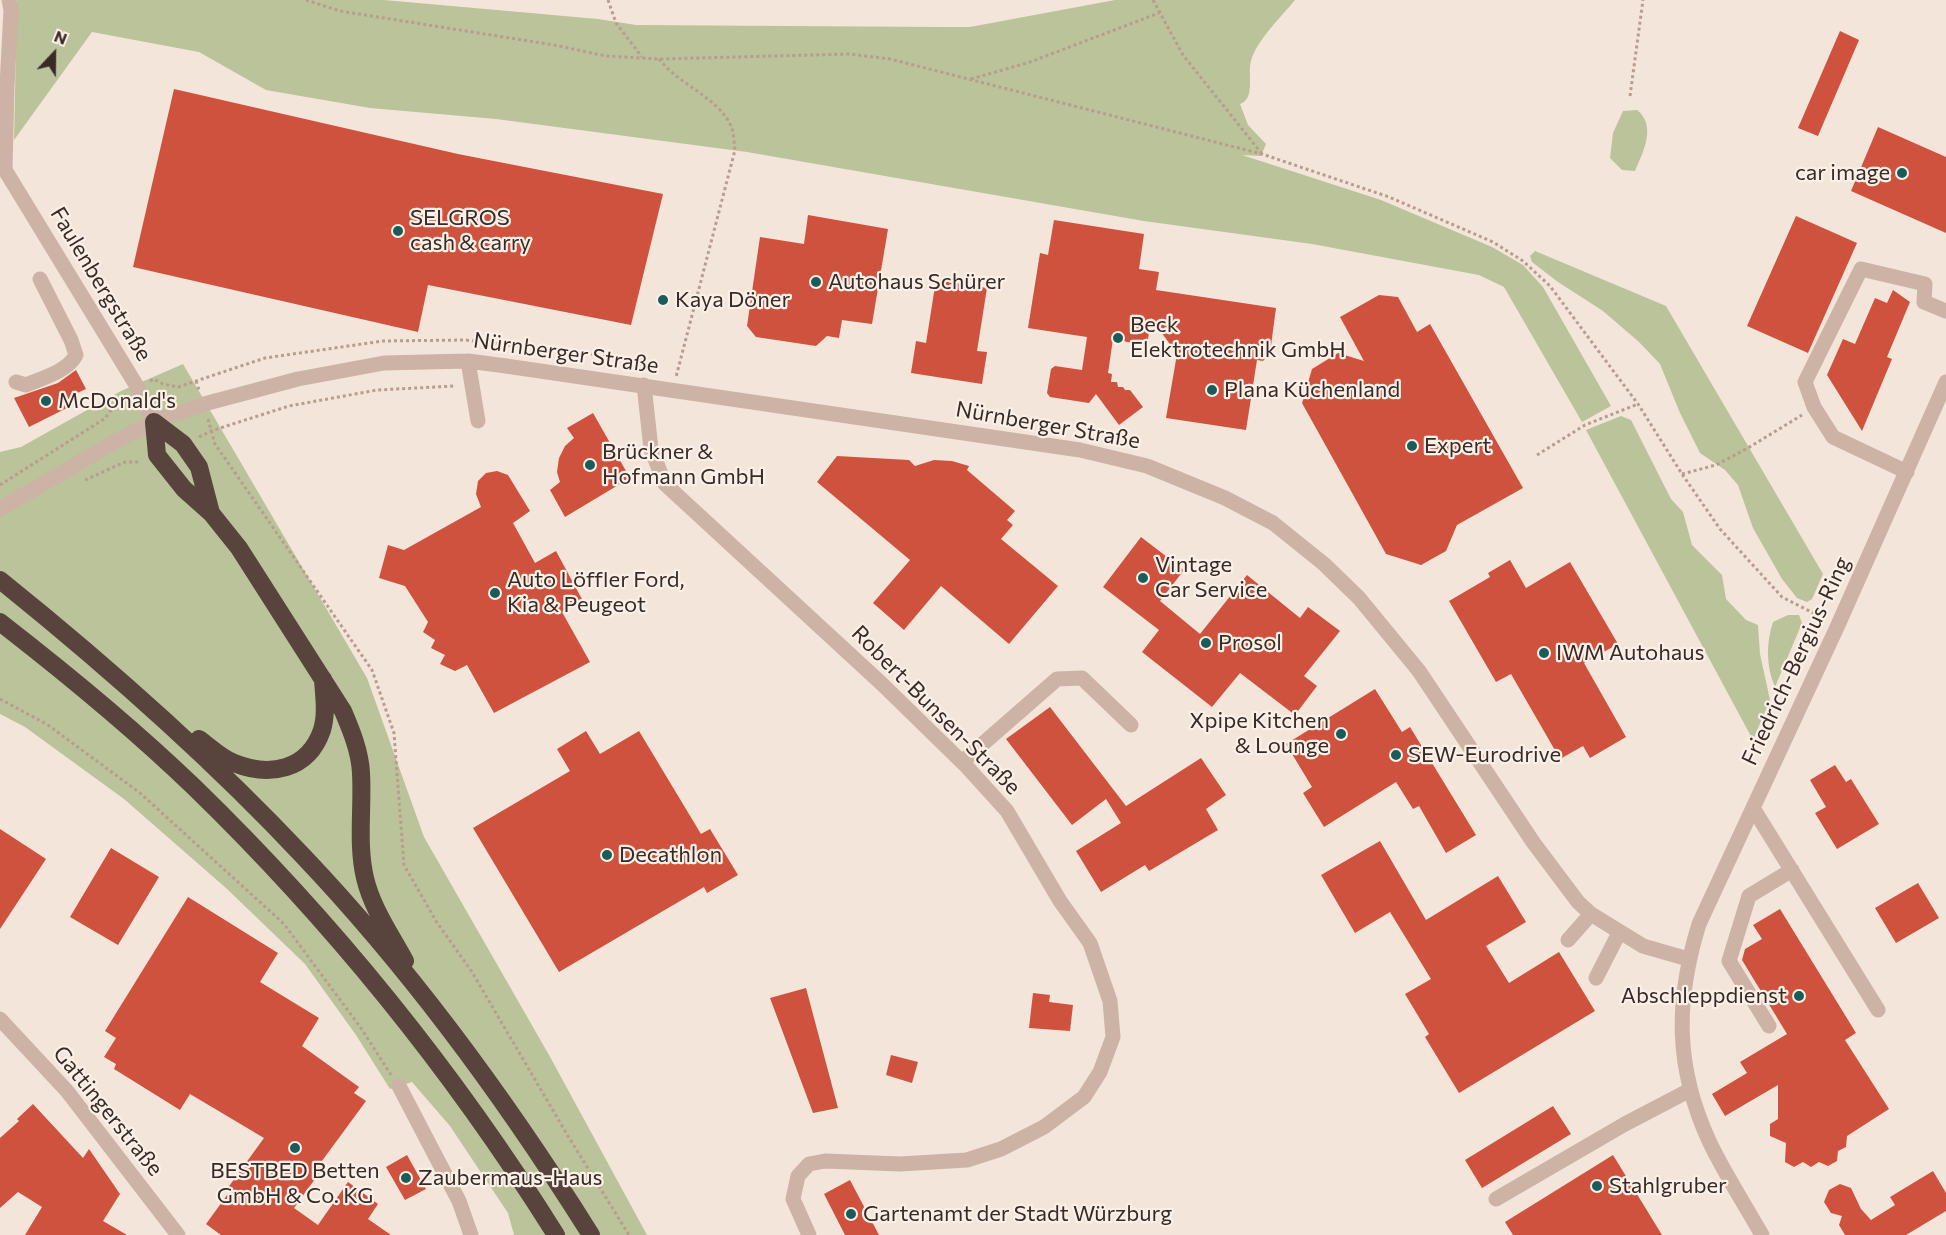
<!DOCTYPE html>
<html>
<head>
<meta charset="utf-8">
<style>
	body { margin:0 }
	#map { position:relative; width:1946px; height:1235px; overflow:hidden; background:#f3e5da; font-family:Commissioner,sans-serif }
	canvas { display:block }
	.north { position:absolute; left:24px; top:24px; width:60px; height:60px; -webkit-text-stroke:4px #fbf0e7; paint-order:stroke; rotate:22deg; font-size:16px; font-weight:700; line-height:24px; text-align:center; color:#382b27 }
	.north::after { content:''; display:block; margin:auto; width:21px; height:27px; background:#382b27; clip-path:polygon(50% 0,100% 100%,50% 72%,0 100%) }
</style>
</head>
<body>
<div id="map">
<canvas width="1946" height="1235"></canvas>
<div class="north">N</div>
</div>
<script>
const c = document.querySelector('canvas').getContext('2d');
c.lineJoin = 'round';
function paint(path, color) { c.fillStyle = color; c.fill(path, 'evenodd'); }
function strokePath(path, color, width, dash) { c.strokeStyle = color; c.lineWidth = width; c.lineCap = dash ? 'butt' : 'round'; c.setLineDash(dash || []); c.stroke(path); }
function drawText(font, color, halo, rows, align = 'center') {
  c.font = font + ' Commissioner,sans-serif'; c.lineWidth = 4.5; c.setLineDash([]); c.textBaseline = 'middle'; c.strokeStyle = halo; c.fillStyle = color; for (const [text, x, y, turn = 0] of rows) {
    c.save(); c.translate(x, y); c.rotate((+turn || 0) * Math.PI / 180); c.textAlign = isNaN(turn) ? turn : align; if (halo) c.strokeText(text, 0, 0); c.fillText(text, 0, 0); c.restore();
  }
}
const green = new Path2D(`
	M17,0H384L598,19L636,25L940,27H970L1115,0H1295C1282,16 1256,41 1251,61C1247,75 1256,98 1240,104L1248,125L1266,144L1261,156L1242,155L1381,200L1492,247L1523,265L1543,287L1611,406L1582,422L1504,287L1479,275L1312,244L1144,221L747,152L496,119L370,108L266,90L199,52L92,32L14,140Z
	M1637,110C1657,126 1643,152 1635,171L1622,170L1610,158L1613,133L1623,111Z
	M1535,251L1666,306L1823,574L1812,599L1807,602L1797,598L1782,579L1753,528L1738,485L1725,470L1700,453L1680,413L1660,364L1639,342L1603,311L1558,282L1532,262L1530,256Z
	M183,364L367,678L424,837L549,1055L647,1235H514L508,1213L450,1126L412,1082L390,1089L356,1035L305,964L226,888L124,799L25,727L0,714V452L21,447L121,391Z
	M1621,416L1631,420L1671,499L1683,512L1692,545L1722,575L1726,599L1746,620L1758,625L1760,654L1770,700L1753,740L1586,430Z
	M1788,615H1799L1802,623L1775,687C1766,667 1766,643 1773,622Z`);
const building = new Path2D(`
	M1840,31L1859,40L1818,136L1798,128Z
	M174,89L458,154L663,194L631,325L428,285L418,332L133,267Z
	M1878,127L1946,157V233L1851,191Z
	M808,215L888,229L872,324L842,320L839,338L827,336L816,346L756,337L747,326L760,237L804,244Z
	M1796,216L1857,243L1808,353L1747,326Z
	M1054,220L1144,234L1139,269L1159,272L1156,290L1276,308L1270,353L1263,361L1257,360L1246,430L1166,418L1177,354L1151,318L1147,346L1113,339L1108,373L1112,374L1111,382H1117L1118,387H1123L1125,390H1130L1143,407L1119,425L1096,394L1089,403L1050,397L1047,393L1051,369L1055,366L1082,370L1087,337L1028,328L1040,253L1048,255Z
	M936,280L987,288L977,351L987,352L982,384L911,373L916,341L926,343Z
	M1893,290L1910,302L1887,357L1892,359L1862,431L1827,375L1843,339L1855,344L1875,298L1887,303Z
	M1379,295L1398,297L1417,332L1430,324L1523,488L1457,525L1446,551L1421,565L1386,554L1302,403L1312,369L1338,353L1364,361L1340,317Z
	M76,370L86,389L73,395L77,403L29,427L14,398L58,383Z
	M593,413L630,478L565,517L550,490L560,482L557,472L559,458L565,446L574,438L567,428Z
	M837,456L909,460L915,466L934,460L952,461L969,466L967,470L1015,511L1007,520L1013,525L1001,539L1058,586L1009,644L941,586L904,630L873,603L910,560L817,482Z
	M497,471L508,475L530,511L513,523L535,563L556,551L583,601L562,612L590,662L494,713L467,665L455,671L440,664L445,655L431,648L435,640L423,632L428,622L405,586L379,578L388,545L404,550L481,507L476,494L478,481L486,473Z
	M1141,537L1184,570L1160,601L1200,634L1247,575L1300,618L1308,607L1340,631L1304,676L1317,686L1295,715L1240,673L1212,707L1142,652L1159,630L1103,587Z
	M1510,560L1526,588L1570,562L1618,644L1584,663L1626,737L1590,758L1583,746L1560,759L1511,674L1496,682L1449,601L1490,577L1488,573Z
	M1375,689L1402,732L1410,727L1476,835L1446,853L1419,806L1413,809L1396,782L1324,827L1303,793L1312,787L1286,744Z
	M1050,707L1126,806L1201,758L1226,795L1206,809L1218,830L1149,871L1145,865L1101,892L1076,851L1121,823L1106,799L1072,825L1006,739Z
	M586,731L600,754L639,731L701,834L710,829L738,875L707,893L704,887L559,972L473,828L570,771L557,749Z
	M1835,765L1846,782L1851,779L1879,824L1837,849L1815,813L1826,807L1810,780Z
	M0,829L46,859L0,929Z
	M1380,841L1426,920L1498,876L1526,922L1486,946L1509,983L1559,952L1595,1011L1459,1093L1425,1037L1429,1034L1405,994L1431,979L1390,912L1355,933L1321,875Z
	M111,848L159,877L118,945L70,917Z
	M1918,883L1939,918L1896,943L1875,908Z
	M188,897L278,953L260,982L319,1018L302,1046L359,1087L354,1093L366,1101L319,1165L323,1168L294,1208L318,1225L348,1182L378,1204L368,1219L391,1235H221L206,1224L230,1191L227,1189L264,1138L190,1094L180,1110L114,1069L116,1064L104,1057L116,1038L105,1031Z
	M1780,909L1856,1033L1845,1040L1889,1109L1847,1136L1846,1147L1838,1151L1837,1161L1828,1166L1819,1162L1811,1167L1803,1162L1794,1167L1785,1162L1786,1143L1770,1136V1124L1778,1119V1085L1725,1116L1712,1094L1747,1073L1740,1062L1787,1034L1742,960L1745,949L1762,939L1753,925Z
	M806,988L838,1108L813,1113L770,998Z
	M1033,993L1050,995L1049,1002L1073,1005L1070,1031L1029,1028Z
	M891,1055L918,1062L912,1083L886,1075Z
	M33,1104L83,1158L89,1149L120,1194L103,1221L127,1235H25L42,1207L18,1192L0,1208V1138L19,1121L17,1119Z
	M1553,1106L1571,1134L1482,1188L1465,1160Z
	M407,1155L426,1189L405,1200L386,1167Z
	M1613,1155L1662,1235H1513L1505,1222Z
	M1933,1171L1946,1193V1211L1906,1235H1845L1839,1225L1842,1216L1831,1213L1824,1202L1829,1190L1840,1184L1851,1188L1861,1209L1871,1220L1895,1205L1890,1197Z
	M850,1180L879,1235H845L824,1194Z`);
const path = new Path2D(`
	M306,0L340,11L554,45L606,56L659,59L850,54L890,59L1262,154L1389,197L1493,242L1523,261L1550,286L1638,404L1682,474L1720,529L1782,597L1825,619
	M608,0L616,23L642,57
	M1153,0L1183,55L1262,154
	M659,59C679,85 718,97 731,126C734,133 734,143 735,150L676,377
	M971,79L1030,62L1159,13
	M1630,96L1643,0
	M150,381L154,379L163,384L178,387L265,358L383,341L465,340L643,360
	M196,381L199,390
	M208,419L215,444L372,670L394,733L404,865L436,921L472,972L568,1136L629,1235
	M199,437L211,431L289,406L377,390L455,386
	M1537,455L1585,425L1638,404
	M1682,474L1716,465L1748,448L1802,415
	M85,480L125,462H141
	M0,485L104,419C111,412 118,398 126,394
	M0,699L48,725L140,793L284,924L361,1028L391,1075`);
const minor = new Path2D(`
	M9,0L11,10L7,86L5,170L138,388L154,422
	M468,361L478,421
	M16,382L26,385C42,378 67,372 76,355L71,340L40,279
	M644,385L651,449L665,484L882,684L967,767L1007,811L1060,901L1090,943L1110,1001L1113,1037L1100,1072L1084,1097L1044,1127L1001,1149L967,1160L900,1164L825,1161L809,1164L798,1176L793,1199L809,1235
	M1907,472L1833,437L1814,407L1805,382L1861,269L1925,284L1924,302L1946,311
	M0,509L116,441L154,422L204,404L298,379L384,363L468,361L506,366L1080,450L1147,466L1225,498L1273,523L1324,564L1359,598L1419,671L1533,842L1578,902L1591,914L1643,946L1688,959
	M962,762L1057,679L1082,678L1131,725
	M1753,808L1878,1010
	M1568,940L1591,914
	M1596,978L1619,933
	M0,1019L67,1091L178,1235
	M1769,1026L1729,961L1749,896L1792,870
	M399,1086L459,1201L471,1235
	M1496,1199L1625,1124L1690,1090
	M1762,1235C1745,1205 1725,1174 1710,1143C1675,1068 1675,1002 1699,924L1838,625L1946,382`);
const highway = new Path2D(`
	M154,422L157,455L184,489L211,513L239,548L343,711C351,730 360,751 361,773C363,808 357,844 365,878C372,908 391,935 405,961
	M154,422L183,444L199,467L211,513
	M0,580C107,666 210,757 304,857C413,972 507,1101 591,1235
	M0,622C67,674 133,728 194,787C332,921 454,1072 556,1235
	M199,739C210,747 221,758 234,763C269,777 308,771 322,730C327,714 324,696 323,679`);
const markers = [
	[1902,173,6,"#1a5c5a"],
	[398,231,6,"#1a5c5a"],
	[816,282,6,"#1a5c5a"],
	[663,300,6,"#1a5c5a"],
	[1118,338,6,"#1a5c5a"],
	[1212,390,6,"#1a5c5a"],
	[46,401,6,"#1a5c5a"],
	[1412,446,6,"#1a5c5a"],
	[590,465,6,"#1a5c5a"],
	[1143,578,6,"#1a5c5a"],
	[495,593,6,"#1a5c5a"],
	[1206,643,6,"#1a5c5a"],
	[1544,653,6,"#1a5c5a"],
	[1341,734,6,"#1a5c5a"],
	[1396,755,6,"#1a5c5a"],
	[607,855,6,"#1a5c5a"],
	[1799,996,6,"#1a5c5a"],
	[295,1148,6,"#1a5c5a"],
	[406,1178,6,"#1a5c5a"],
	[1597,1186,6,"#1a5c5a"],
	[851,1214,6,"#1a5c5a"]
];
const poiNames = [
	["car image",1890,173,"right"],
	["SELGROS",410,218],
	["cash & carry",410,243],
	["Autohaus Schürer",828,282],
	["Kaya Döner",675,300],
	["Beck",1130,325],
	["Elektrotechnik GmbH",1130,350],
	["Plana Küchenland",1224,390],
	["McDonald's",58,401],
	["Expert",1424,446],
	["Brückner &",602,452],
	["Hofmann GmbH",602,477],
	["Vintage",1155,565],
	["Car Service",1155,590],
	["Auto Löffler Ford,",507,580],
	["Kia & Peugeot",507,605],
	["Prosol",1218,643],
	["IWM Autohaus",1556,653],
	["Xpipe Kitchen",1329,721,"right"],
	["& Lounge",1329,746,"right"],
	["SEW-Eurodrive",1408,755],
	["Decathlon",619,855],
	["Abschleppdienst",1787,996,"right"],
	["BESTBED Betten",295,1171,"center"],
	["GmbH & Co. KG",295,1196,"center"],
	["Zaubermaus-Haus",418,1178],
	["Stahlgruber",1609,1186],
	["Gartenamt der Stadt Würzburg",863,1214]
];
const streetNames = [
	["Faulenbergstraße",101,284,59],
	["Nürnberger Straße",566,353,8],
	["Nürnberger Straße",1048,425,10],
	["Friedrich-Bergius-Ring",1796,661,-65],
	["Robert-Bunsen-Straße",936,710,45],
	["Gattingerstraße",108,1111,51]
];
paint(green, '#bac399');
paint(building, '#ce523d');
strokePath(path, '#b89d8f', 3, [3, 3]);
strokePath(minor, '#ccb3a5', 15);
strokePath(highway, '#59433d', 18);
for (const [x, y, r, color] of markers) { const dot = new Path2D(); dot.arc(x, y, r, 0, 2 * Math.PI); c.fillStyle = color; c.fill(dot); strokePath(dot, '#fbf0e7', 2); }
drawText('22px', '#382b27', '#fbf0e7', poiNames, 'left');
drawText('22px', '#382b27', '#fbf0e7', streetNames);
</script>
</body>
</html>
